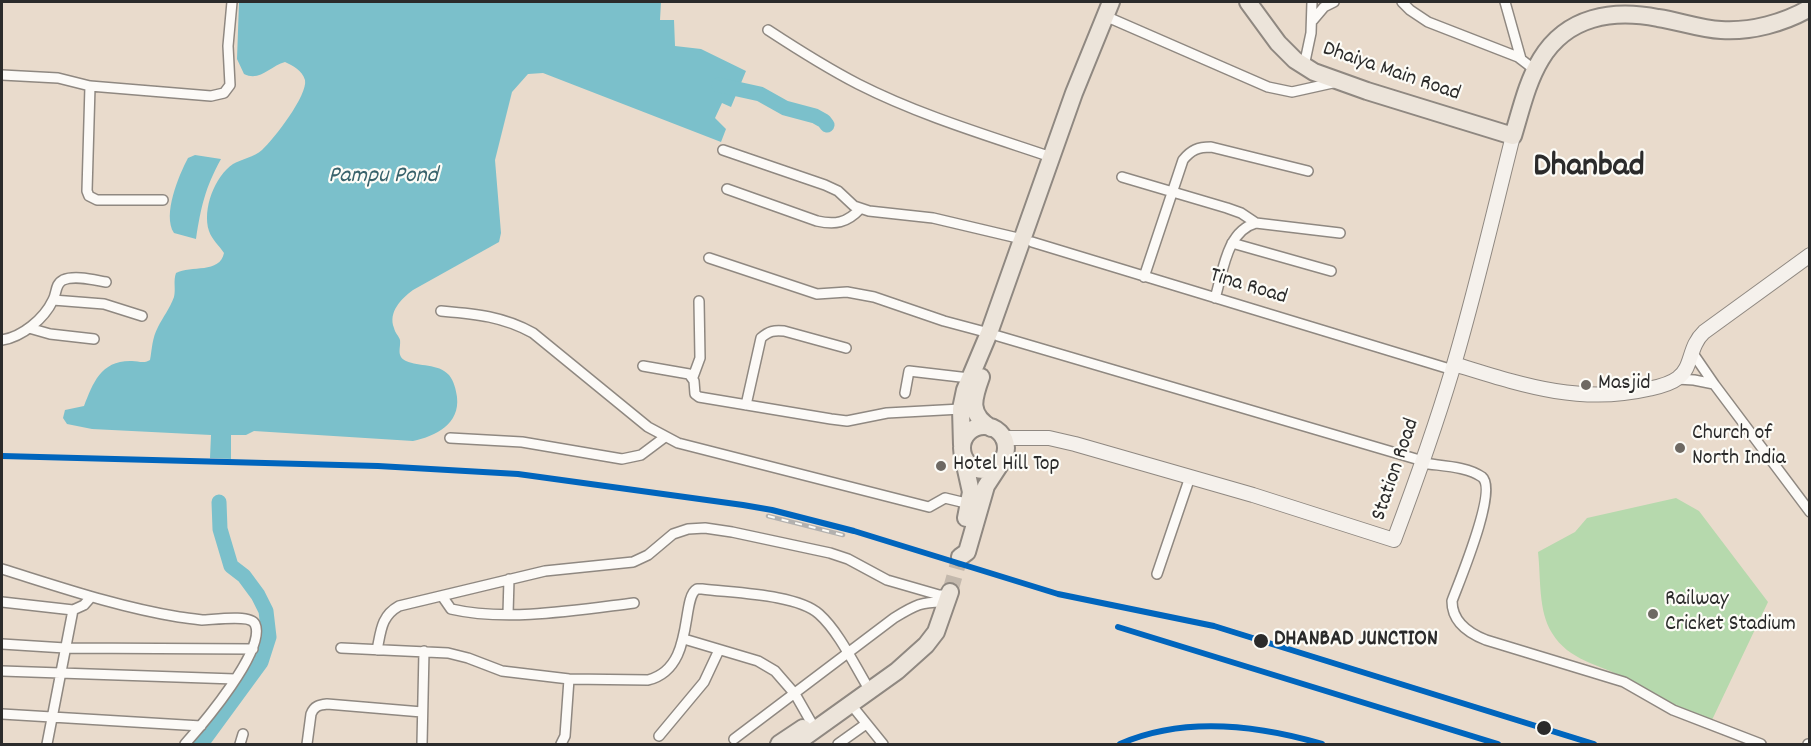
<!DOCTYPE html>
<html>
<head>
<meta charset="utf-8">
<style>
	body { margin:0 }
	#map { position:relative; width:1811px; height:746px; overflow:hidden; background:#e9dbcc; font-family:Dekko,sans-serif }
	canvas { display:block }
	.frame { position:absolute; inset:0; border:3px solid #2b2b2b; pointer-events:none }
</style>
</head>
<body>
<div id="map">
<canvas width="1811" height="746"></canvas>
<div class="frame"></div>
</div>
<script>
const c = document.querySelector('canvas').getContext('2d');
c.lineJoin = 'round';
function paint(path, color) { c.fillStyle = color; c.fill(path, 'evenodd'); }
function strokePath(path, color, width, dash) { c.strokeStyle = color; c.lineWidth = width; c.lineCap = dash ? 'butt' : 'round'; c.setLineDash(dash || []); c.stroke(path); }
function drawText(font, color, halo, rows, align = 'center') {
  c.font = font + ' Dekko,sans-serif'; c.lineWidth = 4.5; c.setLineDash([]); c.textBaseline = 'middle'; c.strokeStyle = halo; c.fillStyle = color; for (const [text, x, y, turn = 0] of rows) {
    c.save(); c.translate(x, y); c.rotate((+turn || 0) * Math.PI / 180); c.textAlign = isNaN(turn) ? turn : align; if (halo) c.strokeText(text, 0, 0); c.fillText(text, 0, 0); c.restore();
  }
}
const green = new Path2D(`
	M1676,498L1699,511L1768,602L1712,720C1696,714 1680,709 1665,702C1651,695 1639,685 1625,678C1599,664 1569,661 1552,633C1538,611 1541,578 1538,552L1575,532L1587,518Z`);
const water = new Path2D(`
	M239,2H661L660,20H674L675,46L701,49L746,71L731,107L722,103L715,118L726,129L721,142L543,73L528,74L512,92L495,160L501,233L499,242L413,290C401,299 388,312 394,328C395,333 399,336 400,340C401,348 396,356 406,361C419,367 438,363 449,375C454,381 456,390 457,397C460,424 436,436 413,441L254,431L246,435H231V459L210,458L211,435L92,429L67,424L63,418L65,410L84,406C93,383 101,360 132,361C139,361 143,364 150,360C152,349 152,338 158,327C163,317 170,308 174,297C176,289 173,281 176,273C191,265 220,274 224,253C219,245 212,240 209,231C202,209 215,176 233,164C242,159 254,157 262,150C274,139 308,95 305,80C302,70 293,66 285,62C270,66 260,82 244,74L237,59Z
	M195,155L221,159C205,188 201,207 196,239L174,233C162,215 179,175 188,158Z`);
const river = new Path2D(`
	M719,85L760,94L785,108L815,116L824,121L827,125
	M201,744L261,662L269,637L266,611L258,595L244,576L231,566L220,529L219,502`);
const highwayTunnel = new Path2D(`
	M950,592L959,560`);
const street = new Path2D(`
	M1402,2L1410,10L1428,22L1518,57L1535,70
	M1505,2L1521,59
	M1112,19L1268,87L1292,92L1337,82
	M1313,20L1324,7L1334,2
	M768,30C797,49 827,68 858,84C919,115 986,135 1051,157
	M1304,66L1311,33L1312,2
	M2,75L58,78L90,86L211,96L224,93L230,85L228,46L232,2
	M90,86L87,191L89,196L97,200H163
	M723,150L825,185L838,191L854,206L869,211L933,218L1022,239
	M1122,177L1227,208L1241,213L1256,223
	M727,189L817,221C835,225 847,223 860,209
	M1032,242L1453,370
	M1232,243L1331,271
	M709,258L817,294L847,292L874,297L944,321L989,333
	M1144,277L1183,160C1191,150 1198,147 1211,147L1308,171
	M1215,298C1223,273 1226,231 1256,223L1340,233
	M53,300L104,304L142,316
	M441,311C475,314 502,316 533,333L648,427L678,443L929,507L945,498L970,504
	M29,328L50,334L94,339
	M998,336L1423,461
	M2,340C22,337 44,319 53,300C57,293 55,284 63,280C75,275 94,280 106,282
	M643,366L689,374L694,381L695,394L699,397L831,419L847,421L887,413L961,409
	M693,377L700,358L699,301
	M1677,379L1694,380L1714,384L1692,352
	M1714,384L1810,512
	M905,393L909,371L969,378
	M746,405L761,338C769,331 774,330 784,331L846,348
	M450,438L522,442L622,459L641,455L665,437
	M1423,463C1440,466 1467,466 1482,477C1498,490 1459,582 1452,601C1452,622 1468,633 1486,640L1624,682L1673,710L1761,744
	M2,569C60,587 118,607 179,617C186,618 194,619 202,620C212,620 250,614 255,624C267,649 202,725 185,744
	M1157,574L1190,477
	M442,596L451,609C507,622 577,610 634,603
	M2,602L73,610L84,605L91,597
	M508,614L509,579
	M684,639L758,661L775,671L795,694L811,722
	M2,644L65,648L253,649
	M341,648L448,653L468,658L502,671L569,679L648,680C696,668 680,598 697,589H702C732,593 797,594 819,614C838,631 853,662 866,684
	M377,650C381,631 381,616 399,606L545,571L633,562L648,555L673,534L688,529L705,528L732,532L830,553L848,559L887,580L939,595H949
	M2,671L235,679
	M849,702L883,744
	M2,714L201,726
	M659,736L704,682L719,650
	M734,739L894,618C915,605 922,601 947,602
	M47,744L73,610
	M240,744L243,734
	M307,744L311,714C314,706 319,705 327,704L422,712
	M422,744L424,651
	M561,744L565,736L569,679
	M838,744L866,724
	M1808,744H1810`);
const secondary = new Path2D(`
	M1454,364C1519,384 1579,405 1648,389C1657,387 1669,385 1678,378C1693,367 1688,347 1704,332L1810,255
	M1003,438H1049L1075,444L1253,495L1394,540C1415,484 1435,428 1452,371C1475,294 1493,215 1513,136`);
const highway = new Path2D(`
	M1248,2L1278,43L1295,60L1314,72L1367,91L1513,136C1521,110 1527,82 1541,59C1567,16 1613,9 1658,18C1679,21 1700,29 1721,30C1751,32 1784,23 1810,8
	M981,377C973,399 968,414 991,428
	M962 448a22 22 0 1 1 44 0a22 22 0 1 1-44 0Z
	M962,445L961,409L965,390L989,333L1074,93L1111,2
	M963,456L971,492L966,518
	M960,557L967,552L986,486L1001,463
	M779,744L803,728
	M795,744L897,671L926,645L936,632L950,592`);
const rail = new Path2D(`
	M768,516L843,535
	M1058,594L1214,626L1594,744
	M1120,744C1184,716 1257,725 1322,744`);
const rail1 = new Path2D(`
	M2,456L378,466L518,474L743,505L772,510L854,531L1058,594L1214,626L1594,744
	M1118,627L1498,744
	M1120,744C1184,716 1257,725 1322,744`);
const markers = [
	[1586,385,6,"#6e6963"],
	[1680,448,6,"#6e6963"],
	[941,466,6,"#6e6963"],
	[1653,614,6,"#6e6963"],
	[1261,641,8,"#2b2b2b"],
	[1544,728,8,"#2b2b2b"]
];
const streetNames = [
	["Dhaiya Main Road",1391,73,19],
	["Tina Road",1248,288,17],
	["Station Road",1397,470,-71]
];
const poiNames = [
	["Masjid",1598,385],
	["Church of",1692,435],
	["North India",1692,460],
	["Hotel Hill Top",953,466],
	["Railway",1665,601],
	["Cricket Stadium",1665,626]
];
const stopNames = [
	["DHANBAD JUNCTION",1274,641]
];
const waterNames = [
	["Pampu Pond",383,178]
];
const townNames = [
	["Dhanbad",1589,169]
];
paint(green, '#b6d9ad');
paint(water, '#7bc0cb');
strokePath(river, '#7bc0cb', 15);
strokePath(highwayTunnel, '#c3b8ac', 16, [16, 8]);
strokePath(street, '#8f8881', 12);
strokePath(secondary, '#8f8881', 16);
strokePath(highway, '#8f8881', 20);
strokePath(street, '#fcfaf7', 9);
strokePath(secondary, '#f5f1ec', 14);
strokePath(highway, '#ece4da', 16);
strokePath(rail, '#b3b1af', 4.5);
strokePath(rail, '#fdfcf7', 2, [7]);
strokePath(rail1, '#0065bd', 6);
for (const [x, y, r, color] of markers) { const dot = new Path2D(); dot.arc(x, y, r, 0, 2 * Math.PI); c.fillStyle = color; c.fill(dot); strokePath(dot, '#fdfcf7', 2); }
drawText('22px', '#2b2b2b', '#fdfcf7', streetNames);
drawText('22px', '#2b2b2b', '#fdfcf7', poiNames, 'left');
drawText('bold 22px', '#2b2b2b', '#fdfcf7', stopNames, 'left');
drawText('italic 24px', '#38626b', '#fdfcf7', waterNames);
drawText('bold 34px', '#2b2b2b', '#fdfcf7', townNames);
</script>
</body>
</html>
